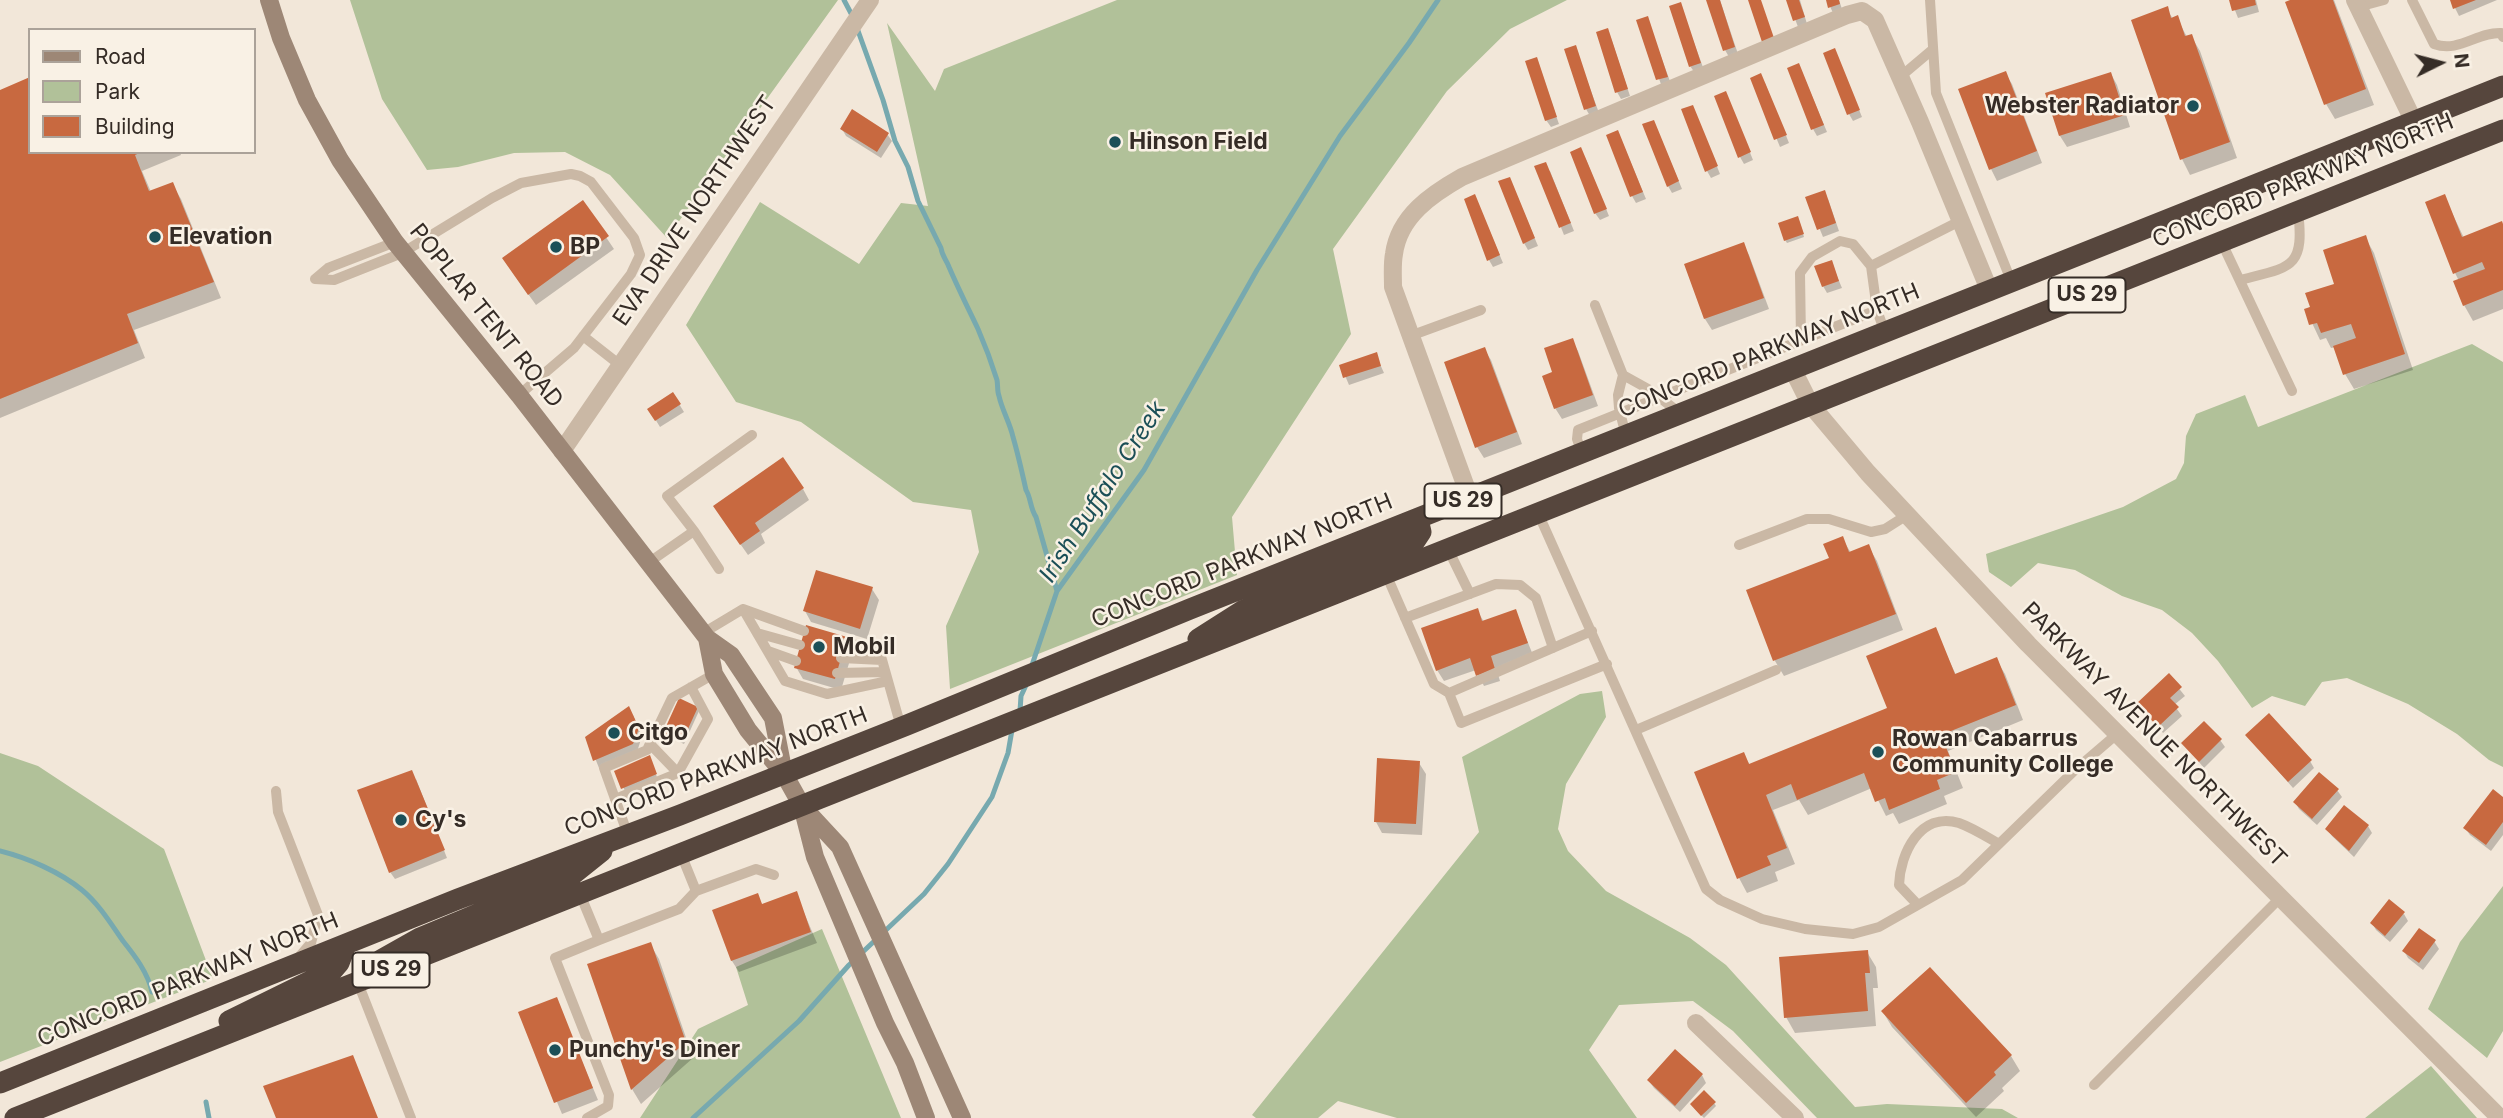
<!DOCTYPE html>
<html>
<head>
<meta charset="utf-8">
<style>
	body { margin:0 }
	#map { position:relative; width:2503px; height:1118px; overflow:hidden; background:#f2e7d9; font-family:Inter,sans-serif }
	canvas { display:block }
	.legend { position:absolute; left:28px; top:28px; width:228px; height:126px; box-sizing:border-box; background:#f9f1e5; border:2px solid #aba299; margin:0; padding:9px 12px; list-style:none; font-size:21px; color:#352c26 }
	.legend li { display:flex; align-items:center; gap:14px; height:35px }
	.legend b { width:35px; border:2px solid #aba299 }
	.north { position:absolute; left:2405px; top:28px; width:70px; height:70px; -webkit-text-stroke:5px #f9f1e5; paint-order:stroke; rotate:84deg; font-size:19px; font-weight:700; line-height:28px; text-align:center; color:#352c26 }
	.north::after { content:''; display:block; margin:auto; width:24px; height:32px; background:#352c26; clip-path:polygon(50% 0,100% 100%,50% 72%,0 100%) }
</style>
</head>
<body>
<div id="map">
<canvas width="2503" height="1118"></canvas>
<ul class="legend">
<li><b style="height:9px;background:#9d8776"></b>Road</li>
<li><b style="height:19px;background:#b1c199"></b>Park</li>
<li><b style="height:19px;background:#c86940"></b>Building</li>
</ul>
<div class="north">N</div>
</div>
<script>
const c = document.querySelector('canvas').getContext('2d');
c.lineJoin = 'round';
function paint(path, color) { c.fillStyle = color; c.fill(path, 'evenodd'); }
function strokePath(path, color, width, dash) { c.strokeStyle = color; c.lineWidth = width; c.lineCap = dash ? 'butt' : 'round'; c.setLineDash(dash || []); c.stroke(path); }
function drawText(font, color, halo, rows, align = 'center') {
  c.font = font + ' Inter,sans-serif'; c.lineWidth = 5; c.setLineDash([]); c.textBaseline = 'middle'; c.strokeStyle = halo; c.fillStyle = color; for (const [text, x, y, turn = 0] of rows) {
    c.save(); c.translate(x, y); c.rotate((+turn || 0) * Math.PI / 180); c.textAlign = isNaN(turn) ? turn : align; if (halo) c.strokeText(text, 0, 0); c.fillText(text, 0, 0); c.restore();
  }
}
const green = new Path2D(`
	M350,0H838L667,238L610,175L565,152L514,153L458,167L427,170L382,99Z
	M1117,0H1567L1510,29L1447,91L1333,249L1351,334L1232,517L1237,575L950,689L946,626L979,552L971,510L913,502L801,422L736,402L686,325L760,202L859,264L901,203L928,206L887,23L935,91L944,69Z
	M2472,344L2503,362V767L2489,760L2457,734L2408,704L2347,678L2322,682L2305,706L2272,696L2252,708L2218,661L2192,633L2162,610L2122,596L2075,570L2038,563L2011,587L1989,572L1986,554L2123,507L2176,479L2184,463L2186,436L2196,414L2245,395L2258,427Z
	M1602,691L1606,717L1566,784L1558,829L1568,851L1606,891L1690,938L1726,965L1855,1107L1887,1104L2002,1109L2018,1118H1817L1733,1031L1693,1001L1619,1005L1589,1050L1637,1118H1397L1338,1101L1318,1118H1256L1252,1115L1479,832L1462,757L1580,694Z
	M0,753L38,766L164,849L213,979L0,1062Z
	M2503,886V1031L2487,1058L2428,1009L2460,942Z
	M822,929L901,1118H640L698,1029L748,1005L736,967Z
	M2431,1066L2477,1118H2365Z`);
const shadow = new Path2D(`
	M1708,0H1720L1738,54L1729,57L1725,50Z
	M1788,0H1800L1807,24L1798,27Z
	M1827,0H1839L1843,12L1834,15Z
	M2231,0H2256L2259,12L2238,18Z
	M2294,0H2334L2374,105L2335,119L2326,104Z
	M2451,0H2497L2459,16Z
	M1680,4L1704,70L1695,73L1690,66Z
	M2167,9L2173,19L2177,18L2187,37L2191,36L2200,51L2237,158L2190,175L2182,159Z
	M1647,18L1671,84L1662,87L1638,21Z
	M1611,38L1630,96L1621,99L1617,92Z
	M1575,47L1599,113L1590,116L1586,109Z
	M1838,58L1862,117L1853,121L1849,114Z
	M1536,59L1559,124L1551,127L1546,120Z
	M1802,72L1827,132L1817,136L1813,129Z
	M2005,73L2012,84L2042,163L1997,181L1991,169Z
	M2111,74L2117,85L2130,127L2067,147L2060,136L2047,94Z
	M1752,79L1765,83L1789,143L1780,147Z
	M0,91L30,152H180L181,155L142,171L151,192L172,184L181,199L221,298L134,330L145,358L0,418Z
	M1729,100L1753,160L1744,164L1740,157Z
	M1696,114L1720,174L1711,178L1707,171Z
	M842,129L887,134L892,141L881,158L846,136Z
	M1657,129L1682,189L1672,193L1668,186Z
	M1621,139L1646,199L1636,203L1632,196Z
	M1585,157L1609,216L1600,220L1595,213Z
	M1537,167L1550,171L1574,231L1564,235Z
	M1513,186L1538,246L1528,250L1524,243Z
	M2444,196L2464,238L2503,226V309L2473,321L2464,305L2459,281L2455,273Z
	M1807,198L1828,199L1839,231L1823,237Z
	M583,203L614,249L536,305L511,270Z
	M1478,203L1503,263L1493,267L1489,260Z
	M1799,221L1804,237L1787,243L1785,240Z
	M2365,237L2374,253L2413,370L2354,389L2345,374L2336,347L2331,348L2326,338L2320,340L2306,310L2336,285Z
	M1743,244L1749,255L1769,309L1712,330L1705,319L1686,265Z
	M1831,262L1842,288L1827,293L1823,286Z
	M1572,340L1578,351L1598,406L1562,419L1555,408V373Z
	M1484,349L1491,360L1522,444L1484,458L1477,447Z
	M1376,355L1384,373L1349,385L1341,366Z
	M673,394L684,412L660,427L649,409Z
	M803,489L809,500L761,534L765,543L748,555L722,518Z
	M1842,538L1851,553L1868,546L1877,561L1903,630L1784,676L1775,661L1748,591L1831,559Z
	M872,589L879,600L867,639L811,622L805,611Z
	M1477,610L1484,622L1515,611L1533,655L1496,668L1500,681L1484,686L1476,670L1444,681L1437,670Z
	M1935,630L1956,675L1996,659L2005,674L2023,720L1948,751L1963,788L1944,796L1947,804L1899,824L1893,813L1886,816L1872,788L1808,815L1799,800L1773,810L1795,864L1775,872L1778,881L1747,893L1739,878L1743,754L1750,765L1889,709Z
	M846,638L853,650L841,690L803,679L796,667Z
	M2169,676L2185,696L2174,705L2182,716L2163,733L2139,704Z
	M697,708L699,711L684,744L667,736L665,733Z
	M633,715L642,736L637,752L599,768L587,738Z
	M2247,735L2310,761L2314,768L2293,788Z
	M2220,740L2225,747L2204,768L2183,743Z
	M650,760L657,777L625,791L616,772Z
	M1419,763L1426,774L1422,835L1382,833L1376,822Z
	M416,779L447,858L395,879L390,872Z
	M2337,790L2342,797L2317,825L2299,809L2295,802Z
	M2503,799V835L2491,851L2470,835L2465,828Z
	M2368,826L2372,833L2354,857L2332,836L2327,829Z
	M796,894L817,943L739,972L732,961L714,911L757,896L763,906Z
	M2404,914L2408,921L2390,942L2376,930L2372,923Z
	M2434,941L2439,949L2423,970L2408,958L2404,951Z
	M650,944L659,959L693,1058L641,1104L632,1089L589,965Z
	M1867,952L1876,967L1878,988H1873L1876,1026L1795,1033L1786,1017Z
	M1930,970L2011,1056L2020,1071L2002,1088L2004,1091L1976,1117L1892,1027L1883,1012Z
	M556,999L598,1100L562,1114L520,1013Z
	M1675,1051L1702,1075L1706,1083L1680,1112L1654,1088L1649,1081Z
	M1714,1103L1716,1106L1704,1118L1694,1108Z`);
const stream = new Path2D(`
	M844,0L854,19
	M857,28L883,100L895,141L908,167L918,201L941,248C942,256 946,259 949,267C958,288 968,308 978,329C985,345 992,364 997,380C998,385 997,391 999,396C1002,410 1010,423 1013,437C1018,454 1022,472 1026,490C1031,498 1030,508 1036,517L1057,591
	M1031,668L1057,591L1144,470L1257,270L1340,136L1409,43L1438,0
	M1020,711L1021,696L1028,681
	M0,851C28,858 60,872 82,890C99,904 111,924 123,941C135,956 148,973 152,992
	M206,1102L209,1118
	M693,1118L799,1021L849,965L924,894L948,864L992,797L1008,753L1012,730`);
const building = new Path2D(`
	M1706,0H1720L1735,47L1723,51Z
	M1748,0H1761L1774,38L1762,42Z
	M1786,0H1799L1805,17L1793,21Z
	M1826,0H1839L1840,4L1828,8Z
	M2229,0H2255L2256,5L2232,11Z
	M2290,0H2333L2366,89L2324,105L2285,2Z
	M2450,0H2476L2453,9Z
	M1681,2L1701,63L1689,67L1669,6Z
	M2168,6L2171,18L2178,15L2185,36L2192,34L2230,142L2180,160L2131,20Z
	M1648,16L1668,77L1656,80L1636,20Z
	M1608,28L1628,89L1615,93L1596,32Z
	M1576,45L1596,106L1584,110L1564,49Z
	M1835,48L1860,110L1847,115L1823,53Z
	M1537,57L1557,117L1545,121L1525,61Z
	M1799,63L1824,125L1811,130L1787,68Z
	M2006,71L2037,151L1989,170L1958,89Z
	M2111,72L2125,115L2059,136L2045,93Z
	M1761,73L1787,135L1774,140L1750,78Z
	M30,77V152H142L135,155L149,191L173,182L214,282L127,314L138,343L0,399V90Z
	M1726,91L1751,152L1738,158L1714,96Z
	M1693,105L1718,166L1705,172L1681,109Z
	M852,109L889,133L877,152L840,129Z
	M1654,120L1679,181L1667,187L1642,124Z
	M1618,130L1643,192L1630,197L1606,135Z
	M1581,147L1607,209L1594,214L1570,152Z
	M1546,162L1571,223L1559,228L1534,166Z
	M1510,177L1535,238L1523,244L1498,181Z
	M1825,190L1836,223L1817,230L1805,197Z
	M1475,194L1500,255L1487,261L1464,199Z
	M2445,194L2462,237L2502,221L2503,224V290L2463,306L2453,281L2485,269L2482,262L2453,274L2425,202Z
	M583,200L609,236L528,295L502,258Z
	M1798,216L1804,234L1784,241L1778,223Z
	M2366,235L2405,354L2343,375L2333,346L2356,338L2351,324L2321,333L2317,323L2309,325L2304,309L2310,307L2305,293L2334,284L2323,250Z
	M1744,242L1764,298L1704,319L1684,264Z
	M1832,260L1839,281L1822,287L1814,266Z
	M1573,338L1593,395L1554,409L1542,376L1552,372L1544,348Z
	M1485,347L1517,432L1475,448L1444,362Z
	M1377,352L1381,366L1343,378L1339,365Z
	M673,392L681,404L655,421L647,409Z
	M783,457L804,488L755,523L760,531L740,545L713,506Z
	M1843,536L1849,552L1869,544L1896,614L1773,661L1746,590L1829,558L1823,544Z
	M816,570L873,587L860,629L803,611Z
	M1478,608L1482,621L1516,609L1528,643L1491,656L1495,669L1476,676L1470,658L1436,671L1421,628Z
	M806,625L847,637L835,679L794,668Z
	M1936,627L1955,674L1997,657L2016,705L1941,735L1956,772L1937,780L1940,789L1889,810L1885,798L1875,802L1864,773L1797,800L1791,784L1766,795L1787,848L1767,856L1771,865L1737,879L1694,772L1744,752L1749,764L1887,708L1866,656Z
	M2169,673L2182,687L2170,698L2179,707L2158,727L2136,704Z
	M679,698L698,707L682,742L663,733Z
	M629,706L639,728L633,744L593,761L585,737Z
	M2269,713L2312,760L2288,782L2245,735Z
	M2204,721L2222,739L2199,762L2181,743Z
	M650,755L657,774L621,789L614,771Z
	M1377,758L1420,761L1416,824L1374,822Z
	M412,770L445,850L389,873L357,790Z
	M2319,772L2339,789L2312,819L2293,802Z
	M2493,789L2503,797V822L2486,845L2463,828Z
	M2344,805L2369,825L2349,851L2325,829Z
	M797,891L811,932L731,961L712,910L758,893L762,904Z
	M2389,899L2405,912L2385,936L2370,923Z
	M2419,928L2436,940L2419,963L2402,951Z
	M651,942L686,1042L631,1090L587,964Z
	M1868,950L1870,973H1865L1868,1011L1784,1018L1779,957Z
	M1930,967L2012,1055L1994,1072L1996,1075L1966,1103L1881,1011Z
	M557,997L593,1088L554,1103L518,1012Z
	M1675,1049L1703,1074L1675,1106L1647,1080Z
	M353,1055L378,1118H276L263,1086Z
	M1704,1090L1716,1102L1701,1116L1690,1104Z`);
const lane = new Path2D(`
	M1930,0L1936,93L2012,283
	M2412,0L2434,44C2459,53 2477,32 2501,33L2503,37
	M2358,7L2384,0
	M1900,77L1932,50
	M2222,243L2292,391
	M1871,266L1960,221
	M315,279L334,280L402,253L492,198L521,183L571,174L580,176L591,182L634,238L640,255L631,274L574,348L519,395
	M315,279L328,268L395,242
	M2240,280C2291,267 2305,269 2298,211
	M1595,305L1623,375L1618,395L1619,408L1626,436
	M583,336L620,365
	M1410,336L1481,310
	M1801,340L1800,273L1812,257L1840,241L1853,244L1871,266L1877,310L1885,333
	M1623,375L1650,390L1681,414
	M1582,454L1577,439L1578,430L1877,310
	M1538,513L1706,889L1720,900L1762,919L1805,929L1853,934L1879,927L1962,880L2075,770L2117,734
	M694,531L667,496L752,435
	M1739,545L1807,519H1829L1871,532L1885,529L1907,515
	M1448,549L1470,594
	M648,563L694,531L719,569
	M1386,574L1434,684L1449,693
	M743,609L785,681L827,694L888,681
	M743,609L804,631
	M1405,618L1496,584L1520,585L1536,598L1553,648
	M1592,631L1449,693L1461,723L1607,664
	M703,633L743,609
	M757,633L800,645
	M845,643L879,649L901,727
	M768,651L796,661
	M841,658L882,660
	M837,673L885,672
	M1636,730L1776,670
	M650,744L678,773
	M276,791L278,812L318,915L311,943L299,957
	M615,799L678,773L708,719L691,687
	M628,835L604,768L647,750L672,698L714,674
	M696,891L756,869L774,875
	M580,894L599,940L555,958L609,1095L608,1106L587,1118
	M1917,904L1899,885C1900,854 1920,811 1959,823C1973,828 1987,837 1999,844
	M599,940L679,909L696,891L681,854
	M358,983L411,1118
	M2094,1085L2280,898`);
const street = new Path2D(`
	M2355,0L2414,122
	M1793,370L1810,404L1868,473L2028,644L2500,1118
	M562,451L870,0
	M1470,498L1393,287C1393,276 1392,264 1394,254C1399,216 1432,194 1462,177L1847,15L1862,11L1875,20L1920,122L1990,292
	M1696,1023L1795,1118`);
const secondary = new Path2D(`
	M269,0L281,38L307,100L340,160L395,242L519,395L707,638L731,655L773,718L784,774
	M707,638L714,674L748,730L784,774L802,806L840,847L962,1118
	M803,810L815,857L885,1023L905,1063L926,1118`);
const highway = new Path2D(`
	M1198,639L1242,611L1415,541L1421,532L1418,519
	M366,975L381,960L420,938L572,875L602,851
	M229,1021L333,970L339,963L346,945
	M0,1083L458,899L680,815L907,725L1190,609L2503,86
	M15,1118C845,789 1673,457 2503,130`);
const markers = [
	[2193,106,7,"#1b4f57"],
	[1115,142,7,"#1b4f57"],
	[155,237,7,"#1b4f57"],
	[556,247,7,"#1b4f57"],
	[819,647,7,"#1b4f57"],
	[614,733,7,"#1b4f57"],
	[1878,752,7,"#1b4f57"],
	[401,820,7,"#1b4f57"],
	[555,1050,7,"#1b4f57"]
];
const shields = [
	[2087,295,77],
	[1463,501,77],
	[391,970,77]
];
const shieldNames = [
	["US 29",2087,295],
	["US 29",1463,501],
	["US 29",391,970]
];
const poiNames = [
	["Webster Radiator",2179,106,"right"],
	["Hinson Field",1129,142],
	["Elevation",169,237],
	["BP",570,247],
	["Mobil",833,647],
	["Citgo",628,733],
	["Rowan Cabarrus",1892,739],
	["Community College",1892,765],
	["Cy's",415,820],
	["Punchy's Diner",569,1050]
];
const streetNames = [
	["CONCORD PARKWAY NORTH",2303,181,-22],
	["EVA DRIVE NORTHWEST",695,211,-56],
	["POPLAR TENT ROAD",486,316,51],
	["CONCORD PARKWAY NORTH",1769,351,-22],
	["CONCORD PARKWAY NORTH",1242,561,-22],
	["PARKWAY AVENUE NORTHWEST",2154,735,45],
	["CONCORD PARKWAY NORTH",716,772,-21],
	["CONCORD PARKWAY NORTH",188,980,-22]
];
const waterNames = [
	["Irish Buffalo Creek",1103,492,-57]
];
paint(green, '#b1c199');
paint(shadow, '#0003');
strokePath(stream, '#77a9af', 5);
paint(building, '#c86940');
strokePath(lane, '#cab8a5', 10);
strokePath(street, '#cab8a5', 18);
strokePath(secondary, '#9d8776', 18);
strokePath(highway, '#56463d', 21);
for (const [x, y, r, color] of markers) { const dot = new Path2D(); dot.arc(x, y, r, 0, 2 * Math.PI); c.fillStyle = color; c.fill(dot); strokePath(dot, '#f9f1e5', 2.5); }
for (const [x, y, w] of shields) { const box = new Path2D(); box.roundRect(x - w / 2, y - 17.5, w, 35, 5); c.fillStyle = '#f9f1e5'; c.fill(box); strokePath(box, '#352c26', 2); }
drawText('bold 21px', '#352c26', null, shieldNames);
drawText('bold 23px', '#352c26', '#f9f1e5', poiNames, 'left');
drawText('23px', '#352c26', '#f9f1e5', streetNames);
drawText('italic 24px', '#1b4f57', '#f9f1e5', waterNames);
</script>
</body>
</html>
